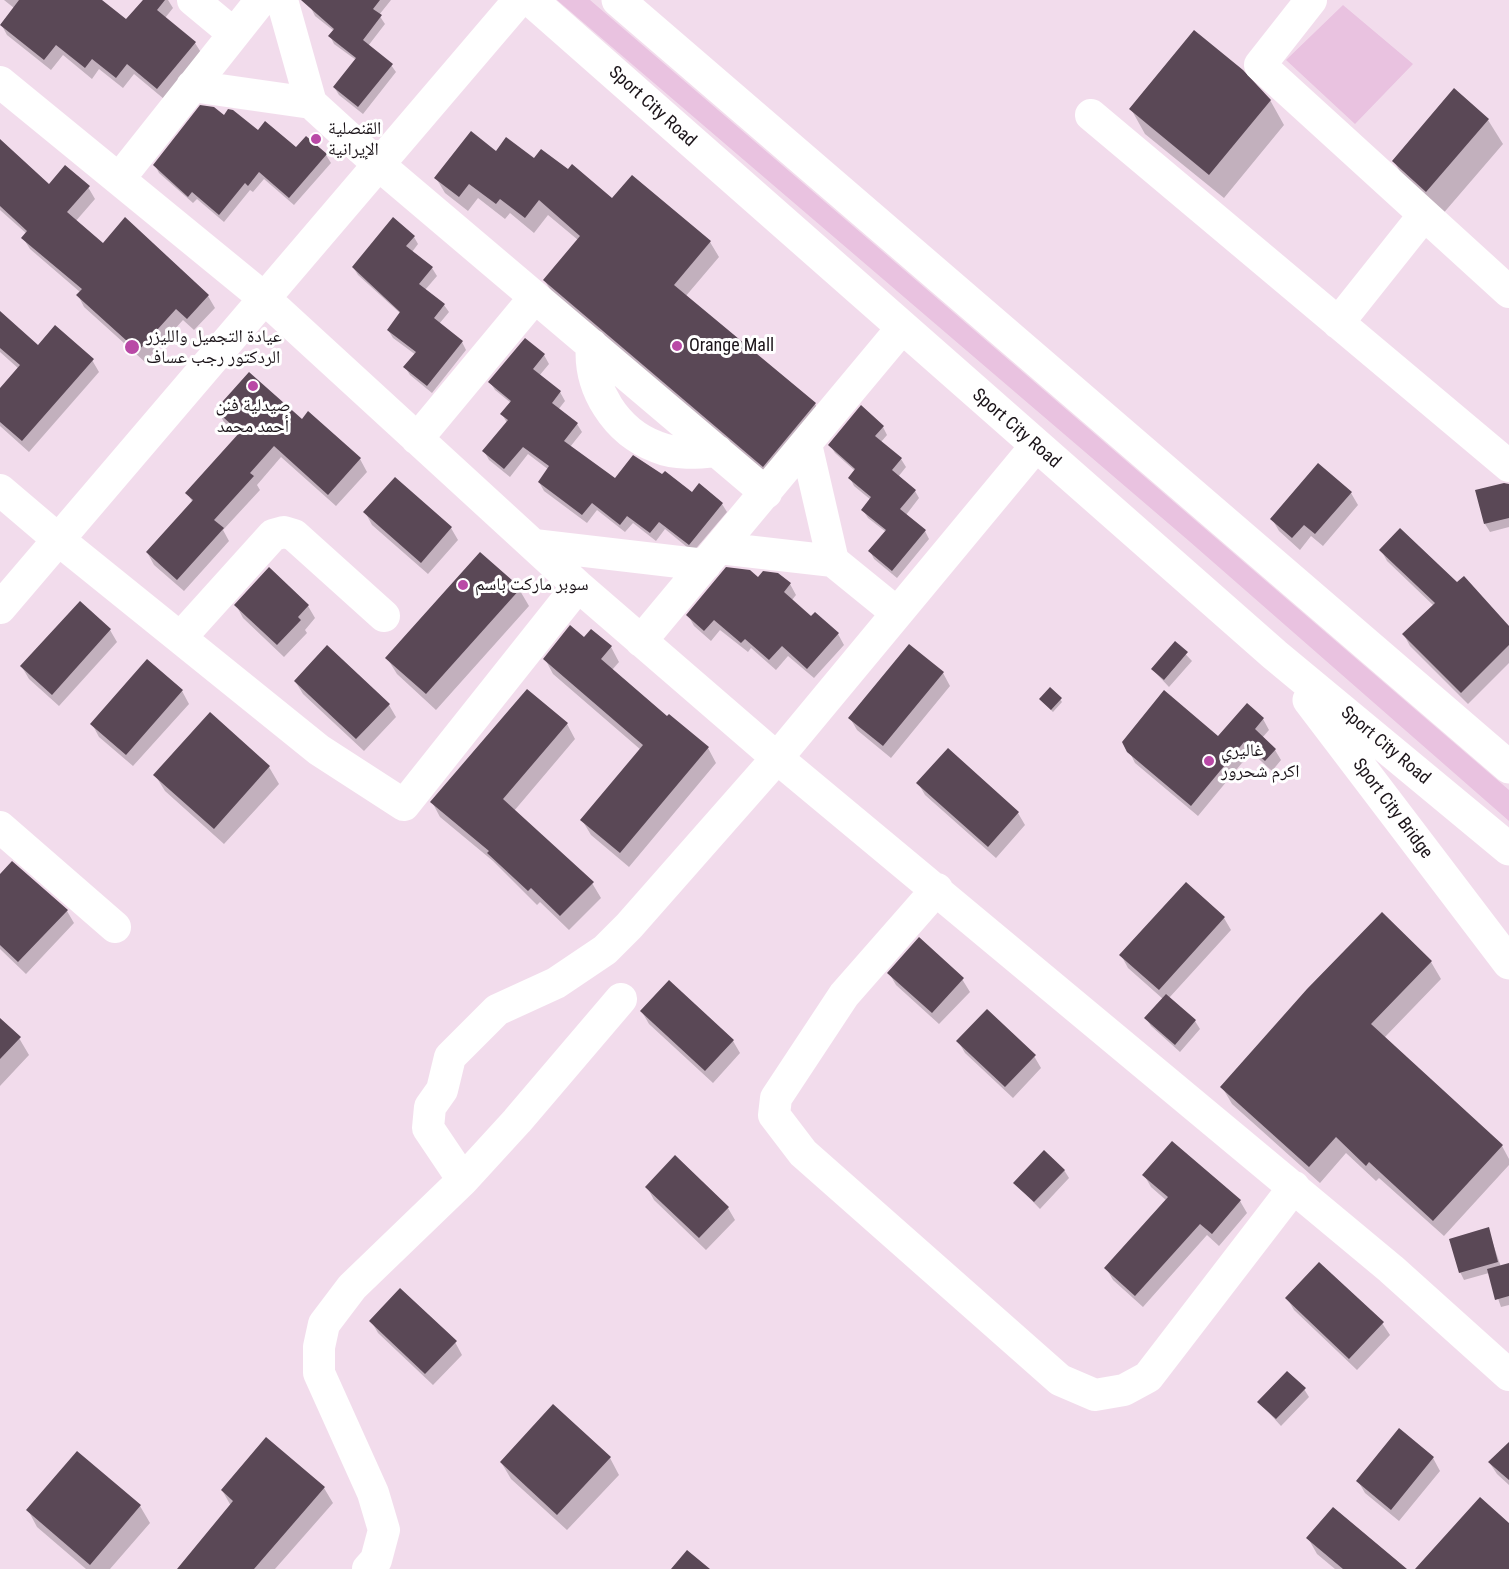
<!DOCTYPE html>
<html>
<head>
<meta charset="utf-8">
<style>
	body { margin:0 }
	canvas { display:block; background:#f2dcec }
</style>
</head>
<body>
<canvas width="1509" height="1569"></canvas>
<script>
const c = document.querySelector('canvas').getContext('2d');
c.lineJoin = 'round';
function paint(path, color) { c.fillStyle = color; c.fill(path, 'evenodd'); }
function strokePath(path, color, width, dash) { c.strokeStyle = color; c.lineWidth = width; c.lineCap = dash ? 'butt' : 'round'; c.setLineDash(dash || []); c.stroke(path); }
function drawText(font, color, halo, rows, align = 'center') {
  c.font = font + ' "Roboto Condensed","Noto Naskh Arabic",sans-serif'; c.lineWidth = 6; c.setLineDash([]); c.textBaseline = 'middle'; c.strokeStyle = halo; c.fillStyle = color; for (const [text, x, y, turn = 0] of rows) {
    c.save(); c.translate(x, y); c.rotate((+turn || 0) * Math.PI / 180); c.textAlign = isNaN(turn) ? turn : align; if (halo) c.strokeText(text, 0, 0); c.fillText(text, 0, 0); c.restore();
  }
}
const green = new Path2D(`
	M557,0H590L1509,790V821L1189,541Z
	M1343,5L1413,64L1355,124L1286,60Z`);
const shadow = new Path2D(`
	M4,0H100L126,21L143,0H168L173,8L165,18L195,43L202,54L164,99L134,74L123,88L99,69L92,79L63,55L51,70L7,35L1,24L14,8Z
	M317,0H391L379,15L385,24L368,46L391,65L396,72L363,114L339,95L334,87L356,60L334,44L330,36L334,31L315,16L311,8Z
	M1270,100L1284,125L1224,198L1145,134L1131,109Z
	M224,117L296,149L306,138L326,155L331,163L294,205L264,179L253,192L250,190L224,222L197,199L193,203L159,173L155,165Z
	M1488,120L1503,144L1441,216L1408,186L1394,161Z
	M0,141L49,186L88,187L95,199L75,222L103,245L126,219L208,296L215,308L194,330L183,320L145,362L84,307L78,295L80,292L30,249L23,238L27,234L0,210Z
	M496,153L534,160L612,200L710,242L719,257L685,297L815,404L824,419L772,481L554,296L545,281L578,240L548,215L534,233L510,213L505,219L478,198L468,211L445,193L436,178Z
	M414,237L418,244L412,252L432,268L437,276L425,290L444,305L449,312L439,324L462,342L466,350L432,393L410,375L405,367L416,355L393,338L388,330L401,314L358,275L353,267Z
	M0,313L38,347L92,360L99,372L29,452L0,426V390L19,369L0,352Z
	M525,340L544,355L549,364L539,376L560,392L565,401L558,410L577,424L582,432L570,447L615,480L692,495L722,504L727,512L693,552L665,529L656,541L633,523L625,532L597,510L587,523L544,491L539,482L549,470L528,454L510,477L489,460L484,451L507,423L502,414L511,403L495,390L490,382Z
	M217,410L302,421L308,413L360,459L367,472L336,506L281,457L257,485L260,490L223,530L229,541L184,591L154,565L147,552L193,503L187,493L239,436L224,422Z
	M883,427L887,435L881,442L901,459L906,467L898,477L915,491L919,498L906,515L925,531L929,539L897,578L874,559L870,551L886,532L868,518L863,510L871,500L854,486L850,478L855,471L835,453L830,445Z
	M1509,485V527L1490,532L1485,524Z
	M1351,493L1358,505L1323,546L1311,536L1300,550L1279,531L1272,519Z
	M365,512L451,528L458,540L428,574L372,525Z
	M1381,550L1457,584L1464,578L1509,628V663L1468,704L1410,646L1404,635L1434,606L1387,561Z
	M778,574L790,584L796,595L792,600L812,618L838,634L844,645L814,678L788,656L776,670L751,648L748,652L720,630L711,641L694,626L688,615L758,579Z
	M519,589L529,606L436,710L397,674L387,658Z
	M80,603L110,630L117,642L59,706L29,679L22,667Z
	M236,605L308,606L315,618L305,630L307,633L284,657L243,618Z
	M585,639L611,647L619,662L612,670L668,718L669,716L708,748L716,763L629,867L591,835L582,820L641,750L553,674L545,659Z
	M1175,643L1192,661L1169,687L1152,669Z
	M909,646L943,673L950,686L891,758L857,730L850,718Z
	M295,681L389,705L396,717L364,751L303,694Z
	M182,691L189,704L133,766L99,737L92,724Z
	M527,691L567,724L575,739L514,811L592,883L601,898L569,930L540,902L537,905L493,861L440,817L432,802Z
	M1060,699L1062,702L1053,712L1043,702Z
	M1263,719L1269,730L1262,738L1275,750L1281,760L1272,771L1251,752L1198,816L1135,763L1129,751L1218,738Z
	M948,750L1018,813L1025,825L996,858L925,795L918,783Z
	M269,767L279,784L224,844L165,791L155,775Z
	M12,863L67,911L74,923L26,974L0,949V876Z
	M1382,915L1431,962L1441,979L1384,1038L1502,1146L1509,1159V1165L1444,1236L1379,1178L1376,1181L1346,1153L1320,1183L1232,1104L1222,1087Z
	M1224,918L1231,930L1169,998L1195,1021L1200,1029L1180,1052L1151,1026L1146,1018L1163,999L1128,968L1121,955Z
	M889,973L962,979L970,992L939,1024L896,985Z
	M642,1012L733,1041L740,1053L713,1083L649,1024Z
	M0,1020L19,1038L29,1055L0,1086Z
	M958,1041L1034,1056L1041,1068L1013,1098L965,1053Z
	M1172,1143L1240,1201L1247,1213L1219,1246L1207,1235L1143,1307L1113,1280L1106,1268L1167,1201L1151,1187L1144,1175Z
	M1064,1170L1069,1178L1040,1209L1015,1183Z
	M647,1187L728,1208L735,1220L706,1250L654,1200Z
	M1488,1229L1501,1267L1509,1265V1305L1501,1307L1489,1273L1464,1280L1460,1272Z
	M1287,1298L1382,1323L1390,1335L1357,1370L1294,1310Z
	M371,1321L455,1342L462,1355L433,1385L378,1333Z
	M1304,1389L1309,1397L1281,1426L1259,1402Z
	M1399,1430L1433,1458L1440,1471L1399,1521L1365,1493L1358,1481Z
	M267,1439L324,1488L333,1503L275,1569H179L231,1506L222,1490Z
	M1509,1444V1485L1497,1474L1489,1462Z
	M78,1453L140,1506L150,1523L110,1569H86L37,1527L28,1510Z
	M610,1458L619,1475L567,1530L511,1479L501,1462Z
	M1308,1538L1405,1569H1335L1317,1554Z`);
const building = new Path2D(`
	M19,0H102L126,19L143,0H165L157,10L196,42L157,89L127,64L116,78L92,59L85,68L56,45L44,60L0,25Z
	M301,0H380L373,9L382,15L363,40L393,64L358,107L333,87L356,58L328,36L334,29Z
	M1194,30L1243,70L1271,100L1209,175L1129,109Z
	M1454,88L1489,119L1426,192L1392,161Z
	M200,105L214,107L224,115L228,109L233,110L258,130L265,121L296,147L306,136L327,154L289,198L259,172L248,186L245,183L219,215L192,192L188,197L153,165Z
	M471,131L496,151L506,137L534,158L541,149L568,169L572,164L612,198L632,175L711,241L674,285L816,403L763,467L543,280L580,236L539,200L525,218L500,199L496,204L469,184L459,197L434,178Z
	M0,139L49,184L65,165L90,186L67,212L103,243L125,217L209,295L187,319L176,309L138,351L76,295L82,289L21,238L27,231L0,206Z
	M393,217L415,236L406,246L433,267L419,284L445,304L434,318L463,341L427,386L403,367L416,352L387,330L400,312L352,267Z
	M0,311L38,345L55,325L94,359L22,441L0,422V388L20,365L0,348Z
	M525,338L545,354L533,369L561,391L552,403L578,423L564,441L615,478L633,455L662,474L665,471L692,492L699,483L723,503L689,545L659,522L650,533L627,516L620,525L592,503L582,515L538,482L549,466L523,447L504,469L482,451L508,420L500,414L511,401L488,382Z
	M249,372L302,419L308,411L361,458L328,495L274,446L250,473L254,476L214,520L224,528L177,580L146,552L193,500L185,493L240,432L215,410Z
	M861,405L884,426L875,436L902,458L892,470L916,490L900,509L926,530L892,571L868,551L886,530L861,510L871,497L848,478L855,469L828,445Z
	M1318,463L1352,492L1315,534L1304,525L1292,538L1270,519Z
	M395,477L452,527L421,563L363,512Z
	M1504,483L1509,484V518L1484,524L1475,490Z
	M1400,528L1457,582L1464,576L1509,626V645L1461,693L1402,634L1435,603L1379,550Z
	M480,552L521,588L426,694L385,658Z
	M269,567L309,605L298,617L301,620L277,645L234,605Z
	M726,567L750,570L758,577L763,571L778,573L791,583L784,592L811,616L815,612L839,633L807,669L782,646L769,660L745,639L741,643L714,620L704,631L686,615Z
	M80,601L111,629L52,695L20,666Z
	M570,625L584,637L591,629L612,646L601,659L667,716L669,714L709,747L620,853L580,820L643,745L543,659Z
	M1175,641L1188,652L1164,680L1151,669Z
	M909,644L944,672L883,746L848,718Z
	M327,645L390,704L356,739L294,681Z
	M147,659L183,690L126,755L90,724Z
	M1050,687L1062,698L1051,710L1039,699Z
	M527,689L568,723L503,799L594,882L560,916L531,888L528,891L487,853L489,851L430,802Z
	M1164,690L1218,736L1247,703L1264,718L1255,729L1276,749L1265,761L1244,742L1191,806L1127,752L1122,742Z
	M210,712L270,766L214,829L153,775Z
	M948,748L1019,812L988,847L916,783Z
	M12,861L68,910L18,962L0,945V874Z
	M1186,882L1225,917L1159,990L1119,955Z
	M1382,912L1432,961L1371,1024L1503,1145L1433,1221L1369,1162L1366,1166L1336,1137L1309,1167L1220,1087L1307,989Z
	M919,937L964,978L932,1013L887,973Z
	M669,980L734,1040L705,1071L640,1011Z
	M1166,994L1196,1020L1175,1045L1144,1018Z
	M987,1009L1036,1055L1005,1087L956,1041Z
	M0,1018L21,1037L0,1059Z
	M1172,1141L1241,1200L1212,1234L1200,1224L1135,1296L1104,1268L1168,1197L1142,1175Z
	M1044,1150L1065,1170L1034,1202L1013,1183Z
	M675,1155L729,1207L699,1238L645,1187Z
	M1489,1227L1498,1262L1459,1273L1449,1239Z
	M1319,1262L1384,1322L1349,1359L1285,1298Z
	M1509,1263V1296L1495,1300L1487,1269Z
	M400,1288L457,1341L425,1374L369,1321Z
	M1287,1371L1306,1388L1276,1419L1257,1402Z
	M553,1404L611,1457L557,1515L500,1462Z
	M1399,1428L1434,1457L1391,1510L1356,1481Z
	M266,1437L325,1487L254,1569H177L233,1501L221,1490Z
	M1509,1442V1480L1488,1462Z
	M77,1451L141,1505L90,1565L26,1510Z
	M1480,1497L1509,1523V1569H1415Z
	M1333,1507L1407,1569H1343L1306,1538Z
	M687,1550L710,1569H671Z`);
const minor = new Path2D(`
	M193,0L234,34
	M282,0L311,103L379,165L766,493
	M1311,0L1260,65L1509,292
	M0,82L264,298L578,586L777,758L1391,1269L1509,1375
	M192,86L311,103
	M1091,115L1509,466
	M119,179L261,0
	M1338,323L1424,215
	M592,345C588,388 616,432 657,447C676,455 697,453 717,451
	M417,439L535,297
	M806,444L833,561
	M0,490L60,541L319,750L404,805L578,586
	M534,545L705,565
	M719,548L833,561L897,613
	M0,608L519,0
	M181,637L273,535L284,532L294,535L384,616
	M641,641L902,328
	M0,827L115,927
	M937,889L844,995L776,1098L774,1115L803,1153L1060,1380L1095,1395L1124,1390L1148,1377L1294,1187
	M463,1180L428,1128L430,1107L442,1090L450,1057L497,1010L556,983L605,950L629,926L777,758L1035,447
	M368,1569L376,1560L384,1530L373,1493L319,1373V1347L324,1324L352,1287L463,1180L517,1121L621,999`);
const major = new Path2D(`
	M531,0L1275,655L1509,849
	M618,0L1509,767
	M1309,700L1509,963`);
const markers = [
	[316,139,6,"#b949a6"],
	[677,346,6,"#b949a6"],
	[132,347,8,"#b949a6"],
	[253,386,6,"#b949a6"],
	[463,585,6,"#b949a6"],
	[1209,761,6,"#b949a6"]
];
const streetNames = [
	["Sport City Road",652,107,42],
	["Sport City Road",1016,429,41],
	["Sport City Road",1385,746,40],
	["Sport City Bridge",1392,809,53]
];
const poiNames = [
	["القنصلية",328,129],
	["الإيرانية",328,150],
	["عيادة التجميل والليزر",146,337],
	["الردكتور رجب عساف",146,358],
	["Orange Mall",689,346],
	["صيدلية فنن",253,406,"center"],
	["أحمد محمد",253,427,"center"],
	["سوبر ماركت باسم",475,585],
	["غاليري",1221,751],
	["اكرم شحرور",1221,772]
];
paint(green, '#e9c2e0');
paint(shadow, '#0003');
paint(building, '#5a4856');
strokePath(minor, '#fff', 32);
strokePath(major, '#fff', 33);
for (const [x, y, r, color] of markers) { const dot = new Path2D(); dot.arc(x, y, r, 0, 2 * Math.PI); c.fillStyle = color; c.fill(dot); strokePath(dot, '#fff', 2); }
drawText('18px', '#1b1419', '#fff', streetNames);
drawText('18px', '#1b1419', '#fff', poiNames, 'left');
</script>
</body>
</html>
